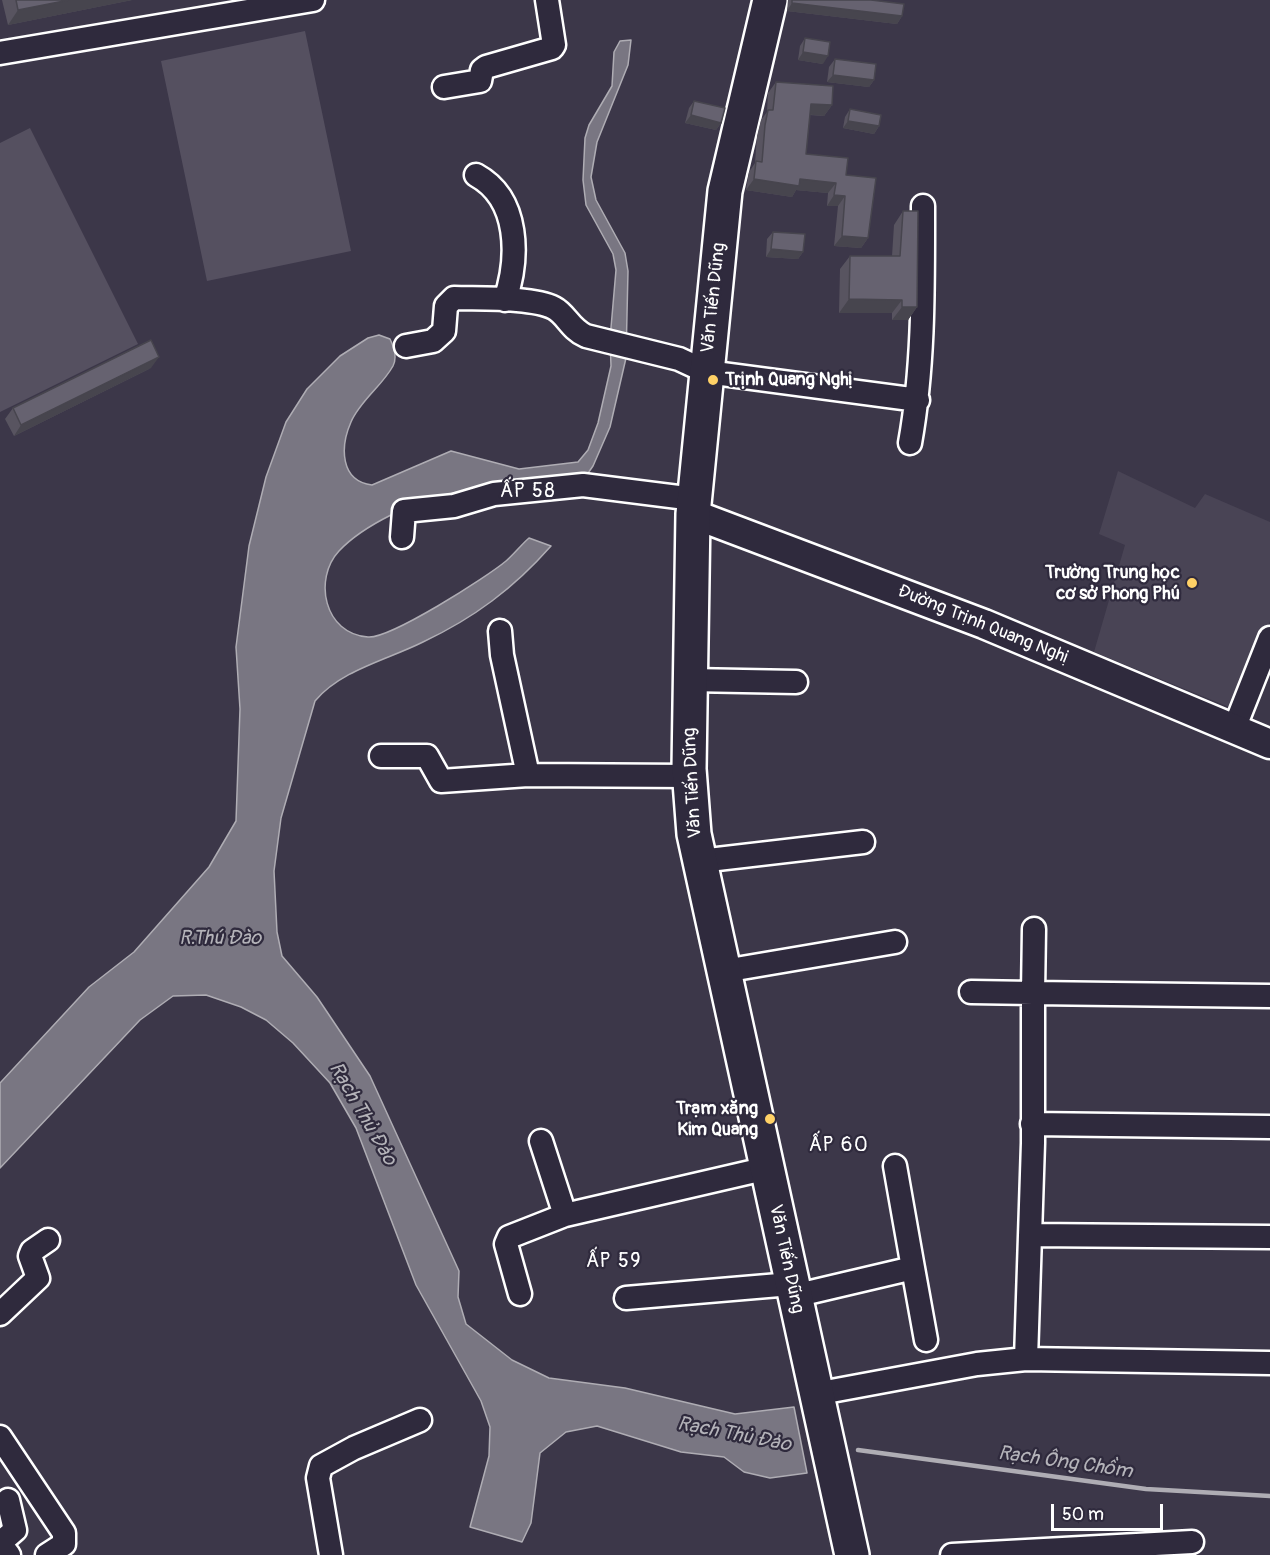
<!DOCTYPE html>
<html>
<head>
<meta charset="utf-8">
<style>
	body { margin:0 }
	#map { position:relative; width:1270px; height:1555px; overflow:hidden; background:#3c3749; font-family:Pangolin,sans-serif }
	canvas { display:block }
	.scale { position:absolute; left:1051px; top:1504px; width:112px; height:27px; box-sizing:border-box; border:3px solid #fff; border-top:0; padding-left:8px; font-size:18px; line-height:21px; white-space:nowrap; color:#fff; -webkit-text-stroke:4px #2f2a3d; paint-order:stroke }
</style>
</head>
<body>
<div id="map">
<canvas width="1270" height="1555"></canvas>
<div class="scale">50 m</div>
</div>
<script>
const c = document.querySelector('canvas').getContext('2d');
c.lineJoin = 'round';
function paint(path, color) { c.fillStyle = color; c.fill(path, 'evenodd'); }
function strokePath(path, color, width, dash) { c.strokeStyle = color; c.lineWidth = width; c.lineCap = dash ? 'butt' : 'round'; c.setLineDash(dash || []); c.stroke(path); }
function drawText(font, color, halo, rows, align = 'center') {
  c.font = font + ' Pangolin,sans-serif'; c.lineWidth = 4.5; c.setLineDash([]); c.textBaseline = 'middle'; c.strokeStyle = halo; c.fillStyle = color; for (const [text, x, y, turn = 0] of rows) {
    c.save(); c.translate(x, y); c.rotate((+turn || 0) * Math.PI / 180); c.textAlign = isNaN(turn) ? turn : align; if (halo) c.strokeText(text, 0, 0); c.fillText(text, 0, 0); c.restore();
  }
}
const built = new Path2D(`
	M1118,471L1195,508L1205,494L1270,522V621L1234,709L1094,652L1125,545L1099,534Z`);
const green = new Path2D(`
	M305,31L351,251L207,281L161,61Z
	M30,128L138,344L0,412V143Z`);
const water = new Path2D(`
	M631,40L628,65L597,142L591,177L596,200L625,253L628,271L626,358L610,427L593,466L586,476C525,483 446,485 391,515C373,524 353,536 339,551C313,579 324,634 368,637C390,639 487,577 506,561C514,554 521,545 529,538L551,546C514,588 474,618 423,642C387,660 341,670 315,701L281,818L274,871L277,932L282,956L317,997L370,1076L459,1271L458,1297L466,1324L512,1360L549,1378L625,1388L735,1414L794,1407L807,1473L770,1478L744,1472L724,1457L681,1452L597,1426L566,1432L540,1453L531,1523L522,1542L470,1527L489,1456L490,1427L481,1401L416,1285L356,1128L330,1083L293,1043L266,1020L241,1007L206,995L173,996L140,1020L0,1168V1083L89,987L134,952L209,867L236,821L240,709L236,647L249,546L266,477L286,422L307,389L340,356L368,338L379,335L390,339C394,347 397,358 393,366C382,386 360,401 351,422C340,447 340,481 372,485L451,451L519,469L578,462L588,450L598,423L611,366L610,339L616,270L613,254L586,205L583,180L585,138L589,125L612,86L614,52L620,41Z`);
const stream = new Path2D(`
	M858,1450L1146,1489L1270,1496`);
const minor = new Path2D(`
	M0,53L313,0
	M444,87L480,81L482,70L486,67L552,48L554,45L547,0
	M476,175C520,199 519,258 505,300
	M406,346L433,341L444,331L446,306L454,298C479,299 533,297 554,308C566,314 570,329 586,336L679,359L707,372L918,400
	M910,443C924,365 923,285 923,206
	M402,537L404,511L454,506L494,494L583,485L694,499
	M500,631L502,655L528,775L690,776
	M690,680L796,682
	M1234,729L1270,638
	M381,756H427L441,781L528,775
	M700,861L863,842
	M724,971L895,942
	M971,992L1033,993L1034,929
	M1032,1124L1270,1127
	M541,1141L565,1215L768,1168
	M1030,1235L1270,1237
	M913,1268L926,1340
	M520,1294L506,1244L509,1237L565,1215
	M794,1296L913,1268L895,1166
	M626,1298L791,1284
	M0,1314L38,1278L30,1256L32,1251L48,1240
	M1026,1359L1033,1143V993L1270,996
	M815,1394L977,1364L1026,1359L1270,1363
	M0,1437L64,1533V1544L47,1555
	M8,1500L15,1530L0,1543L9,1555
	M331,1555L318,1478L321,1466L354,1448L420,1420
	M952,1555L1192,1542`);
const major = new Path2D(`
	M693,514L984,624L1270,744`);
const highway = new Path2D(`
	M770,0L725,191L693,514L689,769L694,834L852,1555`);
const wall = new Path2D(`
	M2,0H132L8,25Z
	M788,0H871L902,16L897,24L787,11Z
	M805,38L823,64L798,60L800,46Z
	M835,59L874,80L869,87L827,82L829,67Z
	M776,82L832,105L824,116L810,115L806,154L846,175L868,238L861,248L834,246L838,206H827L828,193L796,190L792,197L746,190L749,172L755,163L757,136L761,120L767,112L768,93Z
	M694,101L721,123L716,130L685,123L689,108Z
	M850,109L879,126L874,134L843,128L845,117Z
	M903,211L917,307L908,320H892V313H839L840,269L850,256H892L894,225Z
	M773,232L803,252L798,259L766,257L767,239Z
	M151,368L14,436L5,419L13,408Z`);
const shadedWall = new Path2D(`
	M69,0H132L8,25L18,10Z
	M792,3L902,16L897,24L787,11Z
	M803,52L828,56L823,64L798,60Z
	M833,75L874,80L869,87L827,82Z
	M811,104L832,105L824,116L803,114Z
	M691,115L721,123L716,130L685,123Z
	M848,121L879,126L874,134L843,128Z
	M754,179H800L836,183L828,193L796,190L792,197L746,190Z
	M834,195L845,196L838,206H827Z
	M842,236L868,238L861,248L834,246Z
	M771,249L803,252L798,259L766,257Z
	M849,299L902,300L892,313H839Z
	M902,307H917L908,320H892Z
	M159,357L151,368L14,436L21,425Z`);
const building = new Path2D(`
	M16,0H69L18,10Z
	M792,0H871L904,4L902,16L792,3Z
	M805,38L830,42L828,56L803,52Z
	M835,59L876,64L874,80L833,75Z
	M776,82L833,86L832,105L811,104L806,154L848,158L846,175L876,178L868,238L842,236L845,196L834,195L836,183L800,179L799,186L754,179L756,161L762,162L765,125L768,110H773Z
	M694,101L725,108L721,123L691,115Z
	M850,109L881,115L879,126L848,121Z
	M903,211H918L917,307H902V300L849,299L850,256H900Z
	M773,232L805,234L803,252L771,249Z
	M151,340L159,357L21,425L13,408Z`);
const markers = [
	[713,380,6,"#ffd166"],
	[1192,583,6,"#ffd166"],
	[770,1119,6,"#ffd166"]
];
const streetNames = [
	["Văn Tiến Dũng",714,298,-84],
	["Đường Trịnh Quang Nghị",983,625,22],
	["Văn Tiến Dũng",693,783,-93],
	["Văn Tiến Dũng",786,1259,78]
];
const poiNames = [
	["Trịnh Quang Nghị",725,380,"left"],
	["Trường Trung học",1180,573],
	["cơ sở Phong Phú",1180,594],
	["Trạm xăng",758,1109],
	["Kim Quang",758,1130]
];
const neighbourhoodNames = [
	["ẤP 58",528,492],
	["ẤP 60",839,1146],
	["ẤP 59",614,1262]
];
const waterNames = [
	["R.Thú Đào",220,939],
	["Rạch Thủ Đảo",362,1114,60],
	["Rạch Thủ Đảo",734,1435,11],
	["Rạch Ông Chồm",1065,1463,8]
];
paint(built, '#494455');
paint(green, '#555060');
paint(water, '#797682');
strokePath(water, '#afadb4', 1.5);
strokePath(stream, '#afadb4', 4.5);
strokePath(minor, '#fff', 27);
strokePath(major, '#fff', 33);
strokePath(highway, '#fff', 38);
strokePath(minor, '#2f2a3d', 22);
strokePath(major, '#2f2a3d', 28);
strokePath(highway, '#2f2a3d', 33);
paint(wall, '#585460');
paint(shadedWall, '#47454e');
paint(building, '#666270');
strokePath(building, '#47454e', 1.5);
for (const [x, y, r, color] of markers) { const dot = new Path2D(); dot.arc(x, y, r, 0, 2 * Math.PI); c.fillStyle = color; c.fill(dot); strokePath(dot, '#2f2a3d', 2); }
drawText('18px', '#fff', '#2f2a3d', streetNames);
drawText('bold 18px', '#fff', '#2f2a3d', poiNames, 'right');
c.letterSpacing = '1.5px';
drawText('20px', '#fff', '#2f2a3d', neighbourhoodNames);
c.letterSpacing = '0px';
drawText('italic 20px', '#b5b4ba', '#2f2a3d', waterNames);
</script>
</body>
</html>
